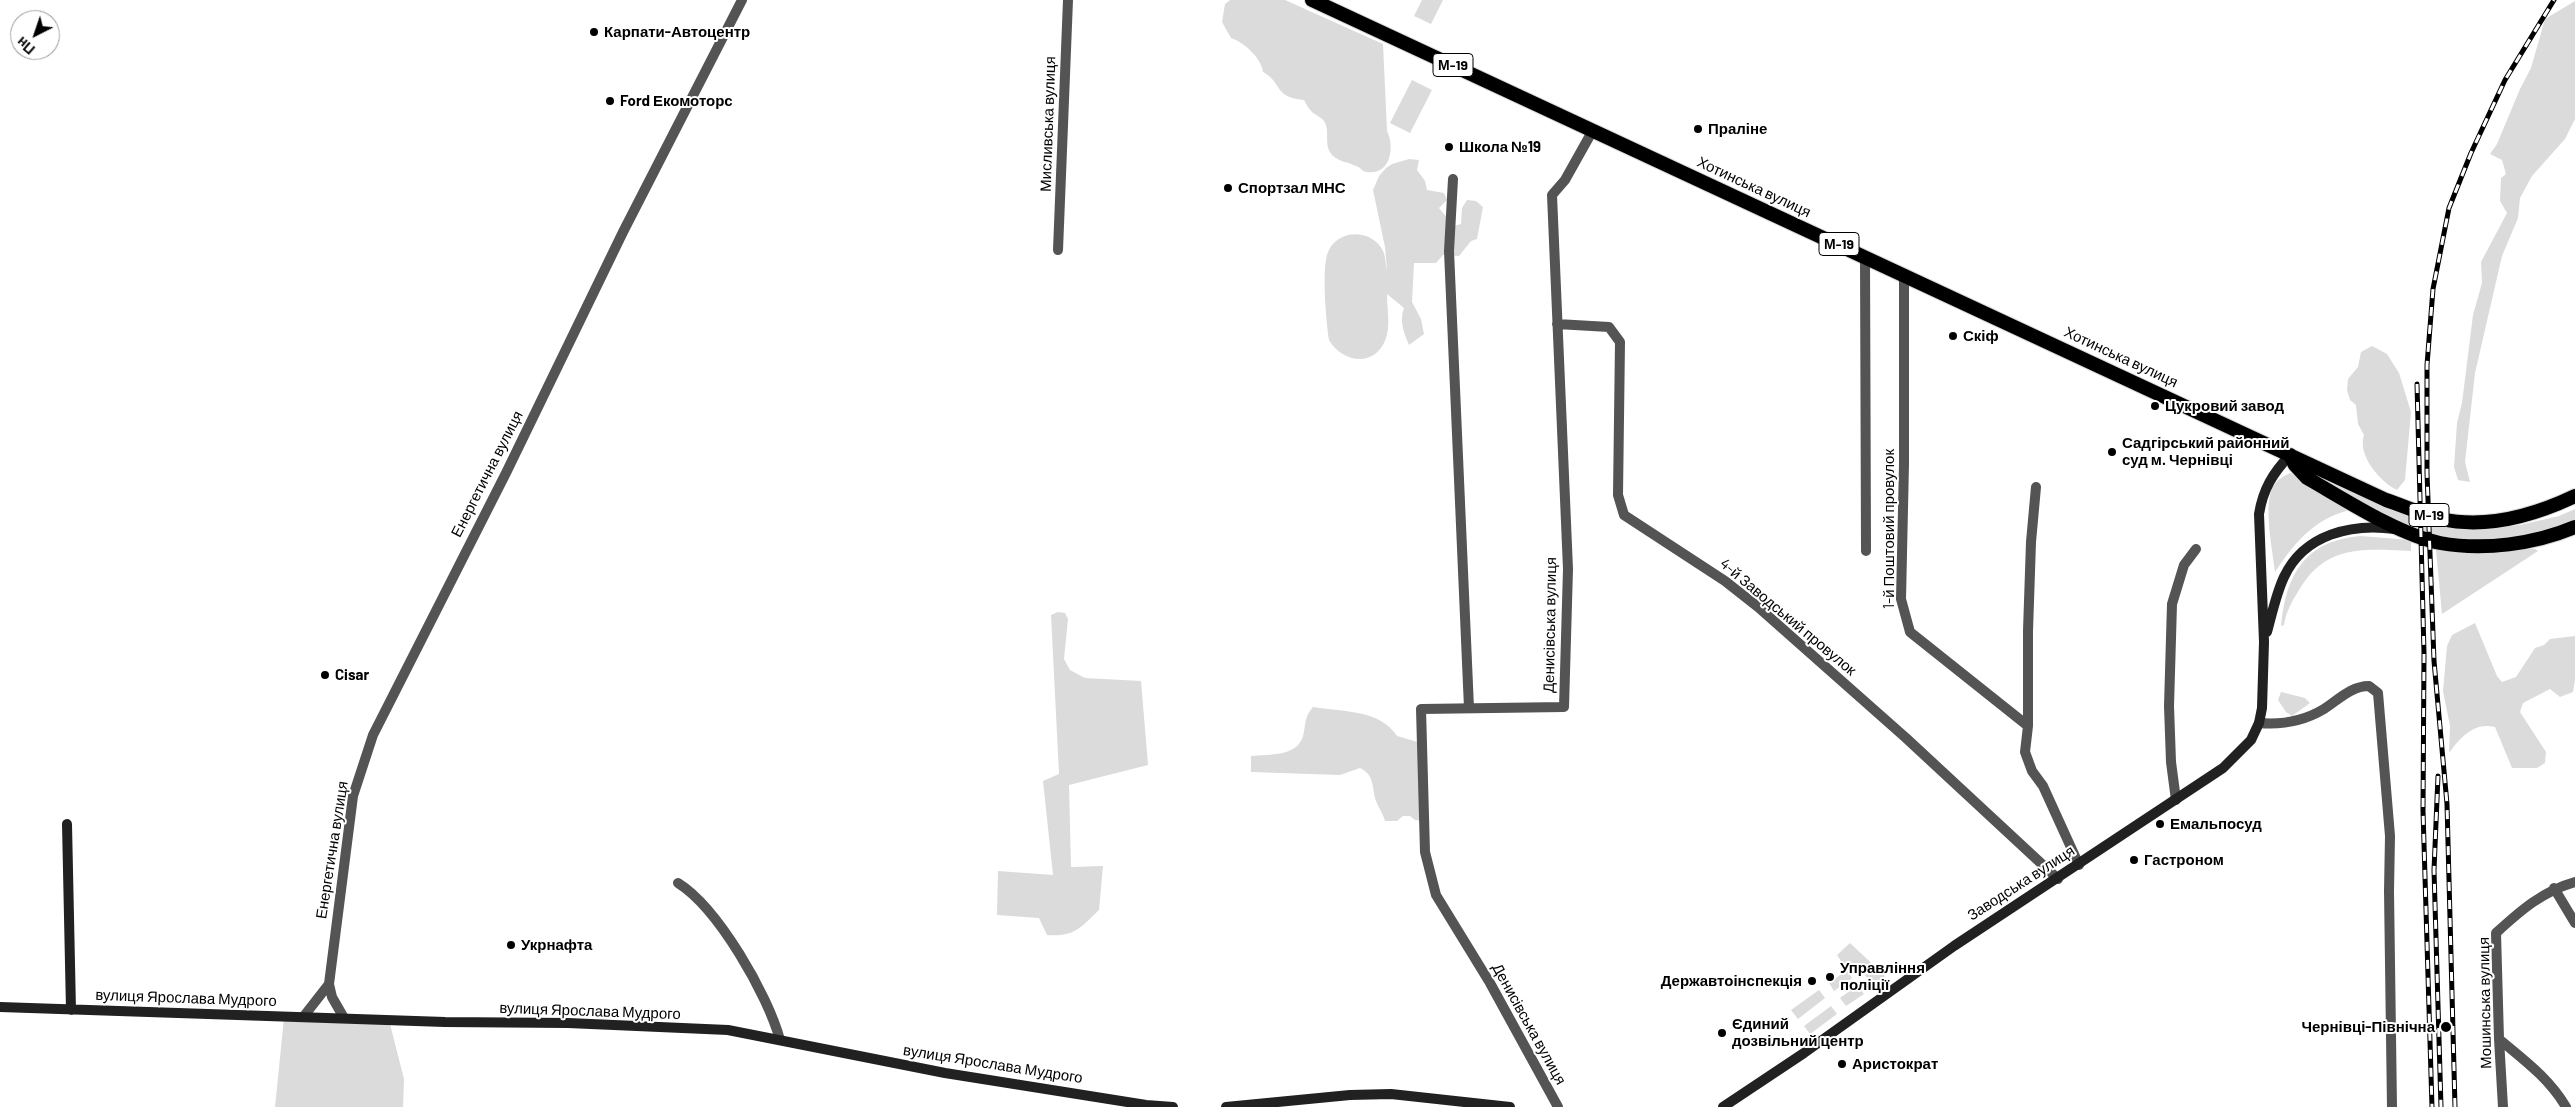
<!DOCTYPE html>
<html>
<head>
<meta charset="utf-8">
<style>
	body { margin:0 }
	#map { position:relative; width:2575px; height:1107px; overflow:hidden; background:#fff; font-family:Barlow,sans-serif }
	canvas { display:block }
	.north { position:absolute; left:10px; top:10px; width:50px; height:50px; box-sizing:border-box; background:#fff; border:1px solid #999; border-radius:50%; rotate:221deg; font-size:14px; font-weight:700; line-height:20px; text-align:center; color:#000 }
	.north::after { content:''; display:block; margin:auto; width:18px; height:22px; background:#000; clip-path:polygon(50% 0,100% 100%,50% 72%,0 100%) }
</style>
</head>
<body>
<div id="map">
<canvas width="2575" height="1107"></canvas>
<div class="north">Пн</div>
</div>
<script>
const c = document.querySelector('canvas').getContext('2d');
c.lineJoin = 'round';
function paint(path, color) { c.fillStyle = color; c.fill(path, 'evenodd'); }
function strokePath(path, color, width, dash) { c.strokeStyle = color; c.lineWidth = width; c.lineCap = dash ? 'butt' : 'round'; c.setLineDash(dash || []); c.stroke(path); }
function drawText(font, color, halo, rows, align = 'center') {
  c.font = font + ' Barlow,sans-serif'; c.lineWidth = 4; c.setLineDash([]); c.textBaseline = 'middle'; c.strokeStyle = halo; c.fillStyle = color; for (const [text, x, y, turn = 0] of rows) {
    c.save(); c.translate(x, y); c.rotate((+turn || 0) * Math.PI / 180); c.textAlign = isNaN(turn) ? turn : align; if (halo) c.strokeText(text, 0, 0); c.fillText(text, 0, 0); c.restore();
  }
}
const green = new Path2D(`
	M1230,0H1285L1383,44L1387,131C1395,147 1391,176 1366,172C1362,171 1360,167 1356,166C1348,162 1339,162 1332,155C1324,146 1329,135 1326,125C1323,117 1318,117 1312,112C1309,109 1306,104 1304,100C1273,97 1283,83 1263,72C1262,59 1244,42 1231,38L1222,22L1225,4Z
	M1422,0H1443L1431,24L1414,16Z
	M2575,1V119L2565,139L2532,176L2520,198L2518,218L2502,256L2475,373L2465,462L2470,482L2458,480L2454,467L2457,423L2462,403L2473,315L2482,283L2481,262L2507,213L2500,201L2501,178L2506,174L2502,160L2490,154L2497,144L2520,89L2531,68L2545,19Z
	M1412,80L1432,90L1410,133L1390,123Z
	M1409,159L1419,160L1417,170L1425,181L1427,190L1444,193L1447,200L1439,208L1454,226L1461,224L1462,208L1467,200L1476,201L1483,207L1477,239L1471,241L1459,256L1443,255L1436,263H1414L1412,302L1421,319L1424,334L1409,345C1404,333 1399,321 1404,308L1387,294C1387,309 1391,327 1385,341C1373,368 1342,362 1329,340C1326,321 1322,272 1327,255C1334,230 1369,227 1382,249C1386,255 1385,264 1387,270L1385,247L1373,190L1379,176L1386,168L1392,164Z
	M2372,346L2387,354L2399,373L2411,412L2405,480L2397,490C2380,482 2357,455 2364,435L2358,424L2356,405L2350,400L2347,390L2348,379L2358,367L2361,352Z
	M2308,469L2434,525L2465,530L2520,525L2559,516L2575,509V519C2534,538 2478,545 2434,534C2391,523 2345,494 2307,472Z
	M2290,473L2356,509C2317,515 2295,542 2275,572C2273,552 2262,502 2274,485C2278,479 2284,476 2290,473Z
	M2360,536L2411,540V551C2364,549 2326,544 2299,590C2292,601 2286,612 2284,625L2281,626C2286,574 2305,541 2360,536Z
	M2535,549L2538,551L2442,614L2436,550Z
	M1058,612L1065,613L1068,619L1064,659L1070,670L1085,678L1141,681L1148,765L1069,785L1071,867L1103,866L1099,910C1080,928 1075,937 1047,935L1039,918L997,915L998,871L1053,875L1043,781L1059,774L1051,615Z
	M2475,623L2497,676L2502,682L2516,677L2535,648L2544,645L2550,639L2575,636V679L2573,692L2560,697L2550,689L2523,703L2520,712L2546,752L2545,763L2537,768H2512L2495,727C2474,722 2461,737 2449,753L2450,726L2443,691L2447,646L2452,635Z
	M2281,692L2305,698L2310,703L2292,716L2286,712L2278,700Z
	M1313,707C1341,712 1380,709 1397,736L1421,743L1423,821L1415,820L1410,816H1403L1397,821H1385C1383,813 1377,806 1375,798C1372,785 1374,775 1360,768L1340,775L1251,772V756C1269,754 1297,757 1303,736C1306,724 1304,717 1313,707Z
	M1850,943L1885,976L1874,985L1854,964L1847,970L1837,955Z
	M1847,970L1852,978L1834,991L1829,983Z
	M1858,985L1864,994L1846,1006L1840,998Z
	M1819,990L1825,998L1798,1019L1791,1010Z
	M1831,1006L1837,1014L1810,1034L1804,1026Z
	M284,1018L390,1024L404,1079L403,1107H275Z`);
const minor = new Path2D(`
	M1453,179L1449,251L1469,708
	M1058,250L1068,0
	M1865,257L1866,551
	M1904,274V464L1901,599L1910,632L2028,726
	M1557,324L1609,327L1620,342L1618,495L1624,515L1725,581L1758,607L1906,738L2058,879
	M2036,487L2031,542L2028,631V726L2025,752L2032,771L2043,786L2079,865
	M2259,723C2282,725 2304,721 2324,709C2338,700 2351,686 2369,686L2378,693L2390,836L2389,891L2392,1107
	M2176,800L2171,762L2169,706L2172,604L2184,565L2196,549
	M678,883C718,908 768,995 780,1040
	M2554,888L2575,923
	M304,1016L329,984
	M344,1018L332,997L329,984L353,796L373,735L506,473L623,232L742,0
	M2499,1039C2524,1060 2549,1078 2566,1107
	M1558,1107L1490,983L1436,895L1425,852L1421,709L1564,707L1568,569L1552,195L1565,180L1593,130
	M2503,1107L2499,1039L2496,933C2521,910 2543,891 2575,882`);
const secondary = new Path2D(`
	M2267,632C2272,614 2276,594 2284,577C2304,534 2352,523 2395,529
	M67,824L71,1010
	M0,1007L445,1022L568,1023L728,1030L945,1073L1146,1105L1173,1107
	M1226,1107L1350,1095L1391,1094L1510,1107
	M1723,1107L1804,1053L1954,946L2223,768L2251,740L2259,723L2262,708L2264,642L2259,514C2263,489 2273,473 2290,455`);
const trunk = new Path2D(`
	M1312,0L2386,500C2404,506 2423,515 2441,519C2486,529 2535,515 2575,496
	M2290,455L2295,465L2307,478C2344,499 2399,535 2440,543C2484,551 2535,544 2575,527`);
const rail = new Path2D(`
	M2417,384L2424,653L2423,811L2432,1107
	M2438,776L2434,870L2441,1107
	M2455,1107L2447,804L2434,661L2427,473V365L2433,289L2449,208L2471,153L2505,80L2554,0`);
const markers = [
	[594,32,5,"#000"],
	[610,101,5,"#000"],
	[1698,129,5,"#000"],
	[1449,147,5,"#000"],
	[1228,188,5,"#000"],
	[1953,336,5,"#000"],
	[2155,406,5,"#000"],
	[2112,452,5,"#000"],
	[325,675,5,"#000"],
	[2160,824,5,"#000"],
	[2134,860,5,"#000"],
	[511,945,5,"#000"],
	[1830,977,5,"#000"],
	[1812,981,5,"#000"],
	[2446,1027,6,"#000"],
	[1722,1033,5,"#000"],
	[1842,1064,5,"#000"]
];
const shields = [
	[1453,65,40],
	[1839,244,40],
	[2429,515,40]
];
const shieldNames = [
	["М-19",1453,65],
	["М-19",1839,244],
	["М-19",2429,515]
];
const poiNames = [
	["Карпати-Автоцентр",604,32],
	["Ford Екомоторс",620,101],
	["Праліне",1708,129],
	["Школа №19",1459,147],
	["Спортзал МНС",1238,188],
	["Скіф",1963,336],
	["Цукровий завод",2165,406],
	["Садгірський районний",2122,443],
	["суд м. Чернівці",2122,460],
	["Cisar",335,675],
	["Емальпосуд",2170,824],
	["Гастроном",2144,860],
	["Укрнафта",521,945],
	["Управління",1840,968],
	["поліції",1840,985],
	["Державтоінспекція",1802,981,"right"],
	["Єдиний",1732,1024],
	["дозвільний центр",1732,1041],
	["Чернівці-Північна",2435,1027,"right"],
	["Аристократ",1852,1064]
];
const streetNames = [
	["Мисливська вулиця",1048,124,-88],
	["Хотинська вулиця",1754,187,25],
	["Хотинська вулиця",2121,357,25],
	["Енергетична вулиця",487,474,-63],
	["1-й Поштовий провулок",1889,529,-90],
	["4-й Заводський провулок",1788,617,40],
	["Денисівська вулиця",1550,625,-89],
	["Енергетична вулиця",332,850,-81],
	["Заводська вулиця",2021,883,-33],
	["вулиця Ярослава Мудрого",186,998,2],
	["Мошинська вулиця",2485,1003,-91],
	["вулиця Ярослава Мудрого",590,1011,2],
	["Денисівська вулиця",1529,1024,61],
	["вулиця Ярослава Мудрого",993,1064,9]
];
paint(green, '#dbdbdb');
strokePath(trunk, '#dbdbdb', 16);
strokePath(minor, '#545454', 10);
strokePath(secondary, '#212121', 10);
strokePath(trunk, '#000', 14);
strokePath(rail, '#000', 5);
strokePath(rail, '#fff', 3, [9]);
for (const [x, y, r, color] of markers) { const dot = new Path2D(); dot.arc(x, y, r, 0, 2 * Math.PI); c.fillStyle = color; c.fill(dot); strokePath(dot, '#fff', 2); }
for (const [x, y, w] of shields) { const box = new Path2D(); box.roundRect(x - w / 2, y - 11.5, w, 23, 4); c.fillStyle = '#fff'; c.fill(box); strokePath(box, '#000', 1); }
drawText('bold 14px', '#000', null, shieldNames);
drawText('bold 15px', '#000', '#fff', poiNames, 'left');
drawText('15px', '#000', '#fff', streetNames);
</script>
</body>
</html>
